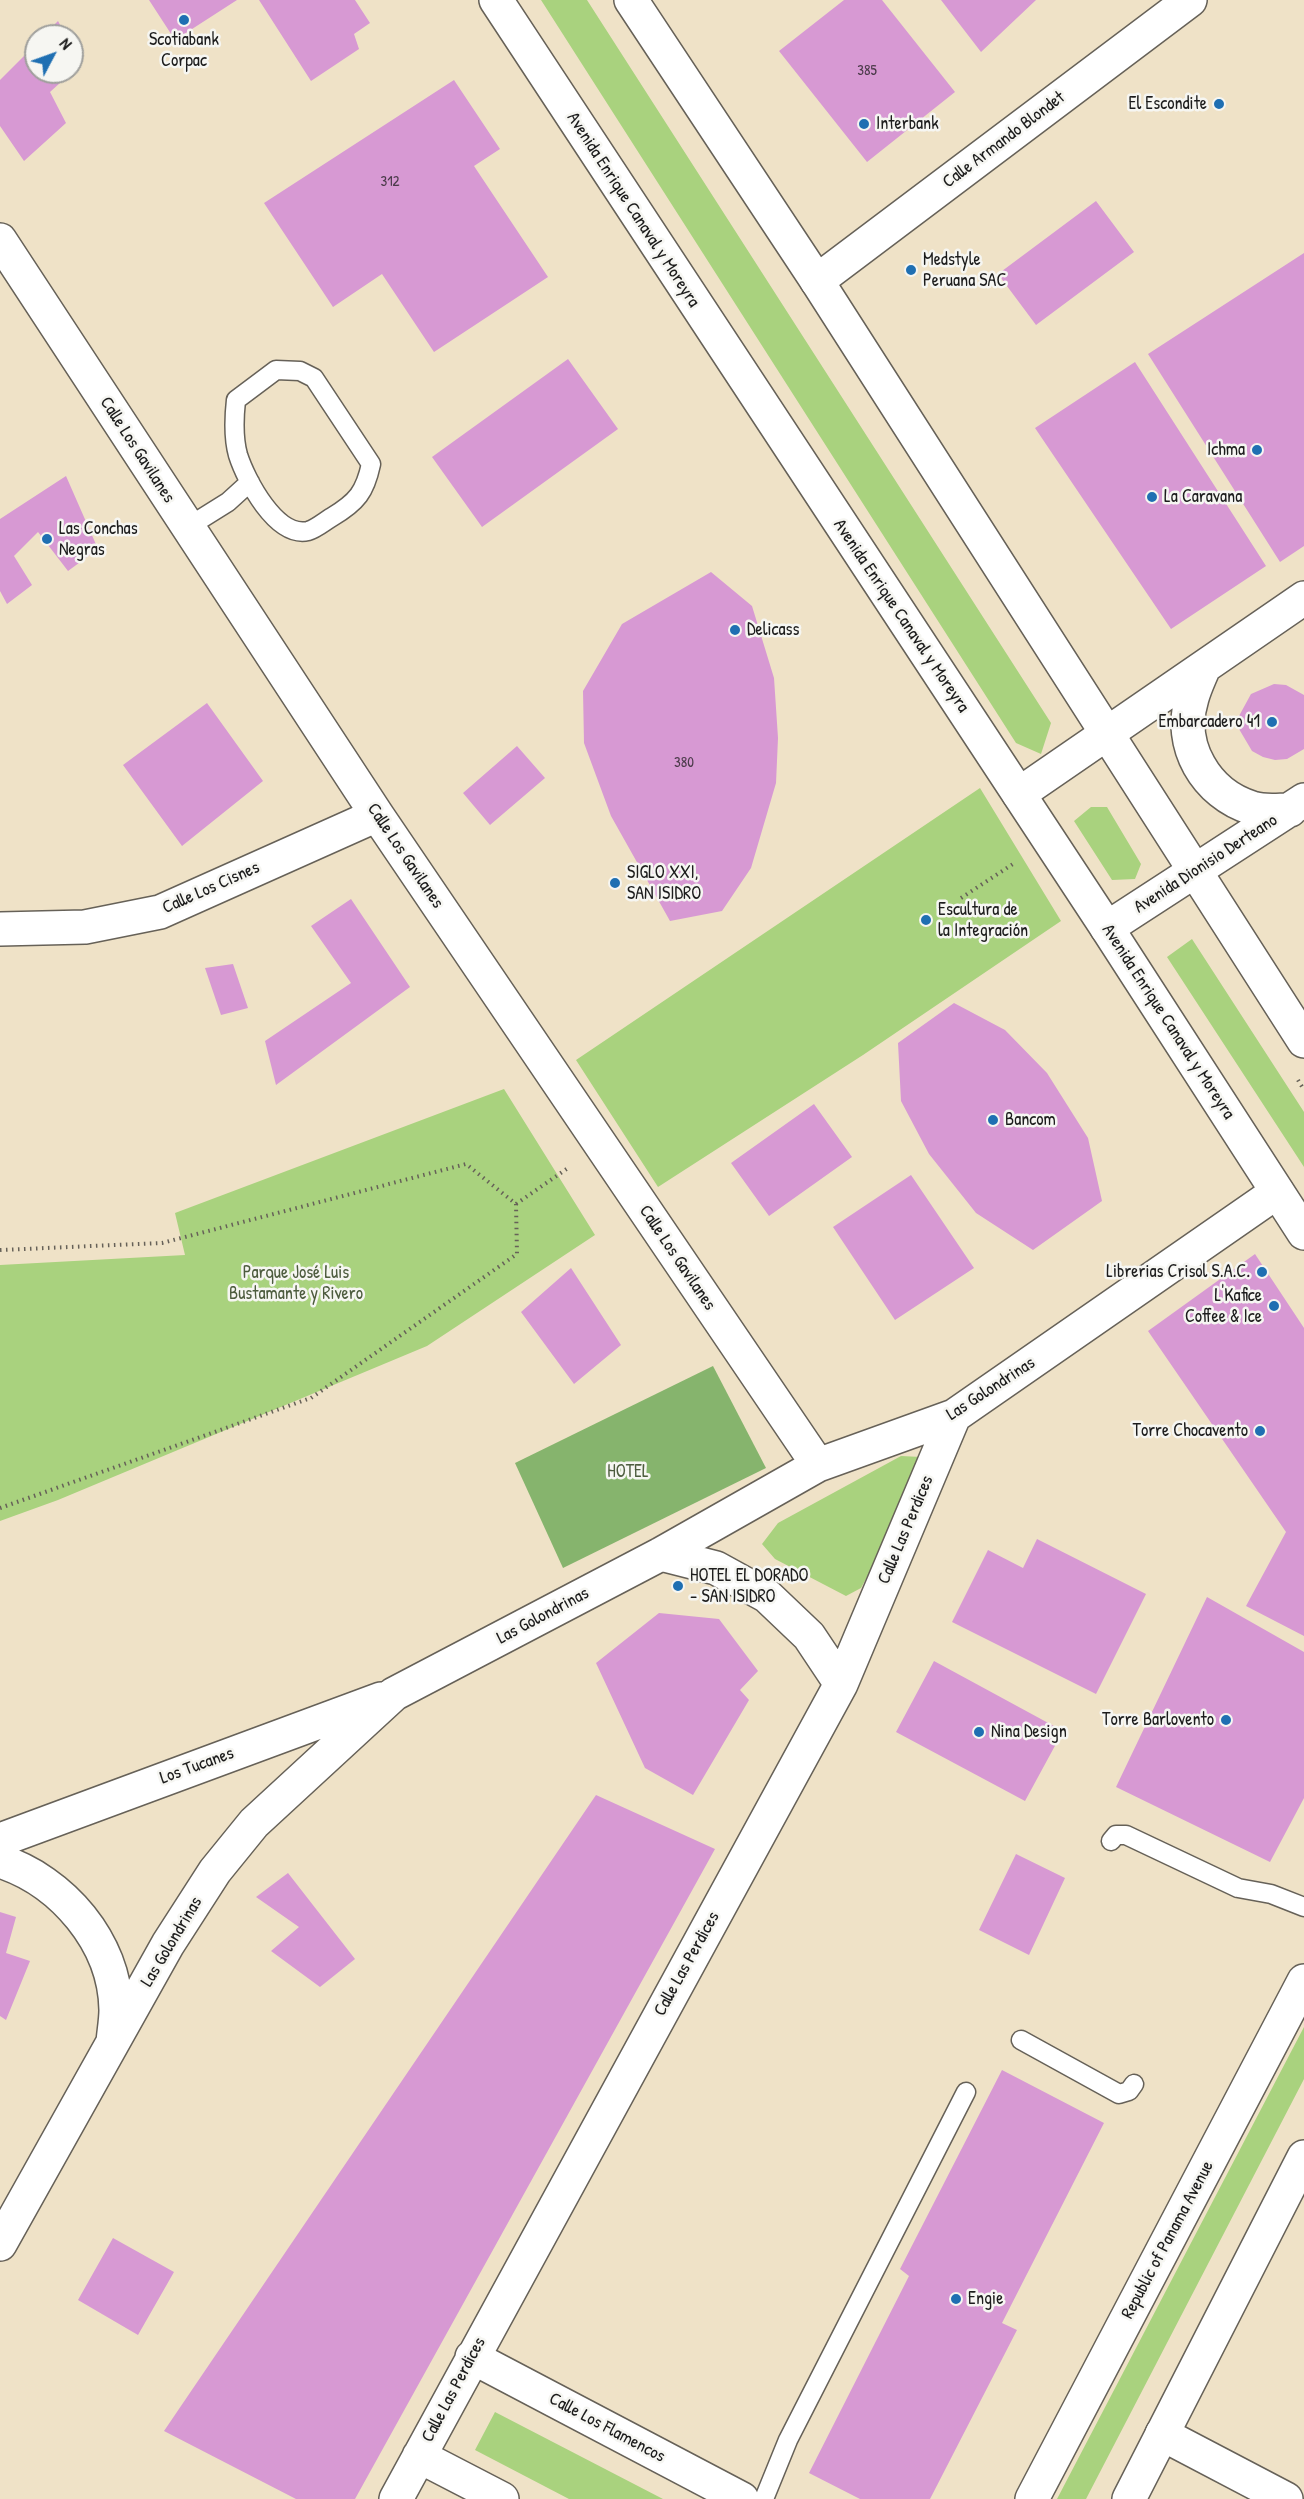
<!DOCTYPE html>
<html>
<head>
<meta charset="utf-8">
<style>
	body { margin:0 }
	#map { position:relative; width:1304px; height:2499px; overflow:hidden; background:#efe2c7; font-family:"Patrick Hand",sans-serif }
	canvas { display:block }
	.north { position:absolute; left:24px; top:24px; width:60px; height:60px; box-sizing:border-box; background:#f6f6f2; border:2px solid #9f9f9c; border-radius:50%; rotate:49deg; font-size:16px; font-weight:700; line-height:24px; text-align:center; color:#1c1c1c }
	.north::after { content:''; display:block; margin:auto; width:21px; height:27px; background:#1f6fb2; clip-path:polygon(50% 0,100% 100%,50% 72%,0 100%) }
</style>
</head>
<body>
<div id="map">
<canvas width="1304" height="2499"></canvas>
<div class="north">N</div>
</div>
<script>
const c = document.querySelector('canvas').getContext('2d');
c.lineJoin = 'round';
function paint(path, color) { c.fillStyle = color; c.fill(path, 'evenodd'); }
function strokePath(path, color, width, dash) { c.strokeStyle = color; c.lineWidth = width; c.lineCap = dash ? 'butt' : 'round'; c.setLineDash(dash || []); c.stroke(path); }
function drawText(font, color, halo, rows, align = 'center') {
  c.font = font + ' "Patrick Hand",sans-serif'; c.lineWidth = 5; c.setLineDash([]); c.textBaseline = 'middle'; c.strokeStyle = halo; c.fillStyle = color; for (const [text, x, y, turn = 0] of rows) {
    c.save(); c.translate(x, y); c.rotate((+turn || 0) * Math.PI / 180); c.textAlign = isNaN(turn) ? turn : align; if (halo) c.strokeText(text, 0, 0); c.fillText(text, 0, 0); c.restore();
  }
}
const green = new Path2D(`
	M541,0H587L1051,723L1041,754L1016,743Z
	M980,788L1061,921L863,1055L658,1187L576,1060Z
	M1091,807H1107L1141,864L1135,879L1112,880L1074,821Z
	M1192,939L1304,1112V1167L1167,957Z
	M504,1089L595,1235L427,1346L58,1500L0,1521V1265L185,1255L175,1213Z
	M901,1456L921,1457L922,1475L861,1588L846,1596L775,1559L762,1544L778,1523Z
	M1304,2027V2079L1086,2499H1057Z
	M495,2412L663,2499H569L475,2450Z`);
const forest = new Path2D(`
	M713,1366L766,1468L563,1568L515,1463Z`);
const building = new Path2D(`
	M149,0H237L175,40Z
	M259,0H355L370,23L354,34L359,49L311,81Z
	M844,0H882L955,92L867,162L779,51Z
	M941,0H1036L981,52Z
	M58,21L66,36H43Z
	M36,44V72H72V46L82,63L50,92L66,123L24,161L0,126V80Z
	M454,80L500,149L474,166L548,277L434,352L382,274L333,307L264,203Z
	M1096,201L1134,252L1036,325L998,274Z
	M1304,253V546L1280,562L1148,354Z
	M568,359L618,429L482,527L432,457Z
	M1135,362L1266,566L1171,629L1035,428Z
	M66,476L98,549L68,571L38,532L14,556L32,585L7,604L0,591V519Z
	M711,572L752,606L774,678L778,738L776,783L751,868L722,911L670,921L611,816L584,743L583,691L622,624Z
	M1274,684L1286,685L1304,695V749L1287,759L1275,760L1263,757L1252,751L1239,729V716L1251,694Z
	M207,703L263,781L182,846L123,765Z
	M517,746L545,778L490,825L463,793Z
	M351,899L410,987L276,1085L265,1041L351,983L311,926Z
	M233,964L248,1008L221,1015L205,968Z
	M954,1003L1005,1030L1047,1073L1088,1138L1102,1201L1033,1250L976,1213L929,1154L901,1101L898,1043Z
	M814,1104L852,1157L769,1216L731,1163Z
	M911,1175L974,1268L895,1320L833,1227Z
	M1255,1254L1304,1328V1636L1246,1606L1286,1532L1148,1331Z
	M571,1268L621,1345L574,1384L521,1312Z
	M1037,1539L1146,1594L1096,1694L952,1622L988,1550L1023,1568Z
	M1207,1597L1304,1652V1798L1270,1862L1116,1787Z
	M659,1613L719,1619L758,1671L740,1690L749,1700L693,1795L645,1768L596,1663Z
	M934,1661L1063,1731L1025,1801L896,1732Z
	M596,1795L715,1849L355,2499H296L164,2431Z
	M1016,1854L1065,1878L1029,1955L979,1930Z
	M288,1873L355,1959L320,1987L271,1951L299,1927L256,1897Z
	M0,1912L16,1917L6,1953L30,1961L6,2020L0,2016Z
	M1002,2070L1104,2123L1002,2323L1017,2330L930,2499H860L809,2473L909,2276L900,2269Z
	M113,2238L174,2272L138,2335L78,2300Z`);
const path = new Path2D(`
	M961,898L1016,862
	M1298,1080L1304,1090
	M516,1204L568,1168
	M0,1250L162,1243L466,1164L516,1204L517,1254L311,1398L0,1508`);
const lane = new Path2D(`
	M276,370L300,371L314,378L371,464C365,492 357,502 332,517C325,521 316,529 308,531C276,538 246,480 238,455C233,437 234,418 236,400Z
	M188,527L228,502L250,482
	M1111,1841L1116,1835H1126L1238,1888L1271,1894L1304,1907
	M1021,2040L1119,2094L1129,2091L1134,2084
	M764,2499L788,2440L966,2092`);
const street = new Path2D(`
	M0,240L377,815L818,1465
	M817,281L1190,0
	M1204,667C1200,677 1195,687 1192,698C1177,745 1206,794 1252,808C1263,812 1278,810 1290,810
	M1019,794L1304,598
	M1107,928L1304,800
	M0,929L85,927L160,912L377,815
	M661,1554L716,1568L767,1596L809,1636L841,1684
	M0,1840L381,1699
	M0,1861C62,1881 115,1942 116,2010C116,2020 114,2031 113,2042
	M0,2244L168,1944L215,1871L254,1823L394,1694L661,1554L818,1465L954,1416L1277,1192
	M472,2357L742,2499
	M1162,2434L1286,2499
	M419,2456L502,2499
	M396,2499L841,1684L954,1416`);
const secondary = new Path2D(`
	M496,0L1107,928L1304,1233
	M631,0L817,281L1304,1041`);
const primary = new Path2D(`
	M1032,2499L1304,1981
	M1129,2499L1304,2157`);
const markers = [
	[184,20,6,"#1f6fb2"],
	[1219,104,6,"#1f6fb2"],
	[864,124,6,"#1f6fb2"],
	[911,270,6,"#1f6fb2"],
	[1257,450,6,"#1f6fb2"],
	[1152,497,6,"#1f6fb2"],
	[47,539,6,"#1f6fb2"],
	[735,630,6,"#1f6fb2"],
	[1272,722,6,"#1f6fb2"],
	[615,883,6,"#1f6fb2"],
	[926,920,6,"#1f6fb2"],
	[993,1120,6,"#1f6fb2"],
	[1262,1272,6,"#1f6fb2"],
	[1274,1306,6,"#1f6fb2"],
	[1260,1431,6,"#1f6fb2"],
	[678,1586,6,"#1f6fb2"],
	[1226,1720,6,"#1f6fb2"],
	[979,1732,6,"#1f6fb2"],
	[956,2299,6,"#1f6fb2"]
];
const numberNames = [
	["385",867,71],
	["312",390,182],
	["380",684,763]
];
const poiNames = [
	["Scotiabank",184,40,"center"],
	["Corpac",184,61,"center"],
	["El Escondite",1207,104,"right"],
	["Interbank",876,124],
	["Medstyle",923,260],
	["Peruana SAC",923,281],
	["Ichma",1245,450,"right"],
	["La Caravana",1164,497],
	["Las Conchas",59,529],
	["Negras",59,550],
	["Delicass",747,630],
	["Embarcadero 41",1260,722,"right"],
	["SIGLO XXI,",627,873],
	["SAN ISIDRO",627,894],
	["Escultura de",938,910],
	["la Integración",938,931],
	["Bancom",1005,1120],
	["Librerias Crisol S.A.C.",1250,1272,"right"],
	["L'Kafice",1262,1296,"right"],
	["Coffee & Ice",1262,1317,"right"],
	["Torre Chocavento",1248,1431,"right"],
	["HOTEL EL DORADO",690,1576],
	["- SAN ISIDRO",690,1597],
	["Torre Barlovento",1214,1720,"right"],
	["Nina Design",991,1732],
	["Engie",968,2299]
];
const streetNames = [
	["Calle Armando Blondet",1004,140,-37],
	["Avenida Enrique Canaval y Moreyra",633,210,57],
	["Calle Los Gavilanes",137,450,57],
	["Avenida Enrique Canaval y Moreyra",901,616,56],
	["Calle Los Gavilanes",405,856,56],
	["Avenida Dionisio Derteano",1206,864,-33],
	["Calle Los Cisnes",211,888,-24],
	["Avenida Enrique Canaval y Moreyra",1168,1022,57],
	["Calle Los Gavilanes",677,1258,56],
	["Las Golondrinas",991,1389,-33],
	["Calle Las Perdices",906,1530,-67],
	["Las Golondrinas",543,1616,-28],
	["Los Tucanes",197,1766,-20],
	["Las Golondrinas",172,1942,-59],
	["Calle Las Perdices",687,1964,-61],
	["Republic of Panama Avenue",1168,2240,-62],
	["Calle Las Perdices",454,2390,-62],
	["Calle Los Flamencos",607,2428,28]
];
const parkNames = [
	["Parque José Luis",296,1273],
	["Bustamante y Rivero",296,1294],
	["HOTEL",628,1472]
];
paint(green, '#a9d27e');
paint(forest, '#86b46d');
paint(building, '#d799d3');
strokePath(lane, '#666158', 21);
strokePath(street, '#666158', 36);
strokePath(secondary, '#666158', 36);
strokePath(primary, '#666158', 36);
strokePath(path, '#666158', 4, [1.5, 4.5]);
strokePath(lane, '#fff', 18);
strokePath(street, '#fff', 33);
strokePath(secondary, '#fff', 33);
strokePath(primary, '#fff', 33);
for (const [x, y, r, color] of markers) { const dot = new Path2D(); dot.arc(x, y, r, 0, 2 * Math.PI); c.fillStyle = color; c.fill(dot); strokePath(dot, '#f6f6f2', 2); }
drawText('15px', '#4b3b4a', null, numberNames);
drawText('18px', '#1c1c1c', '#f6f6f2', poiNames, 'left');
drawText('18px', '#1c1c1c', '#f6f6f2', streetNames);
drawText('18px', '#4d5c3e', '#f6f6f2', parkNames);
</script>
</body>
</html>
